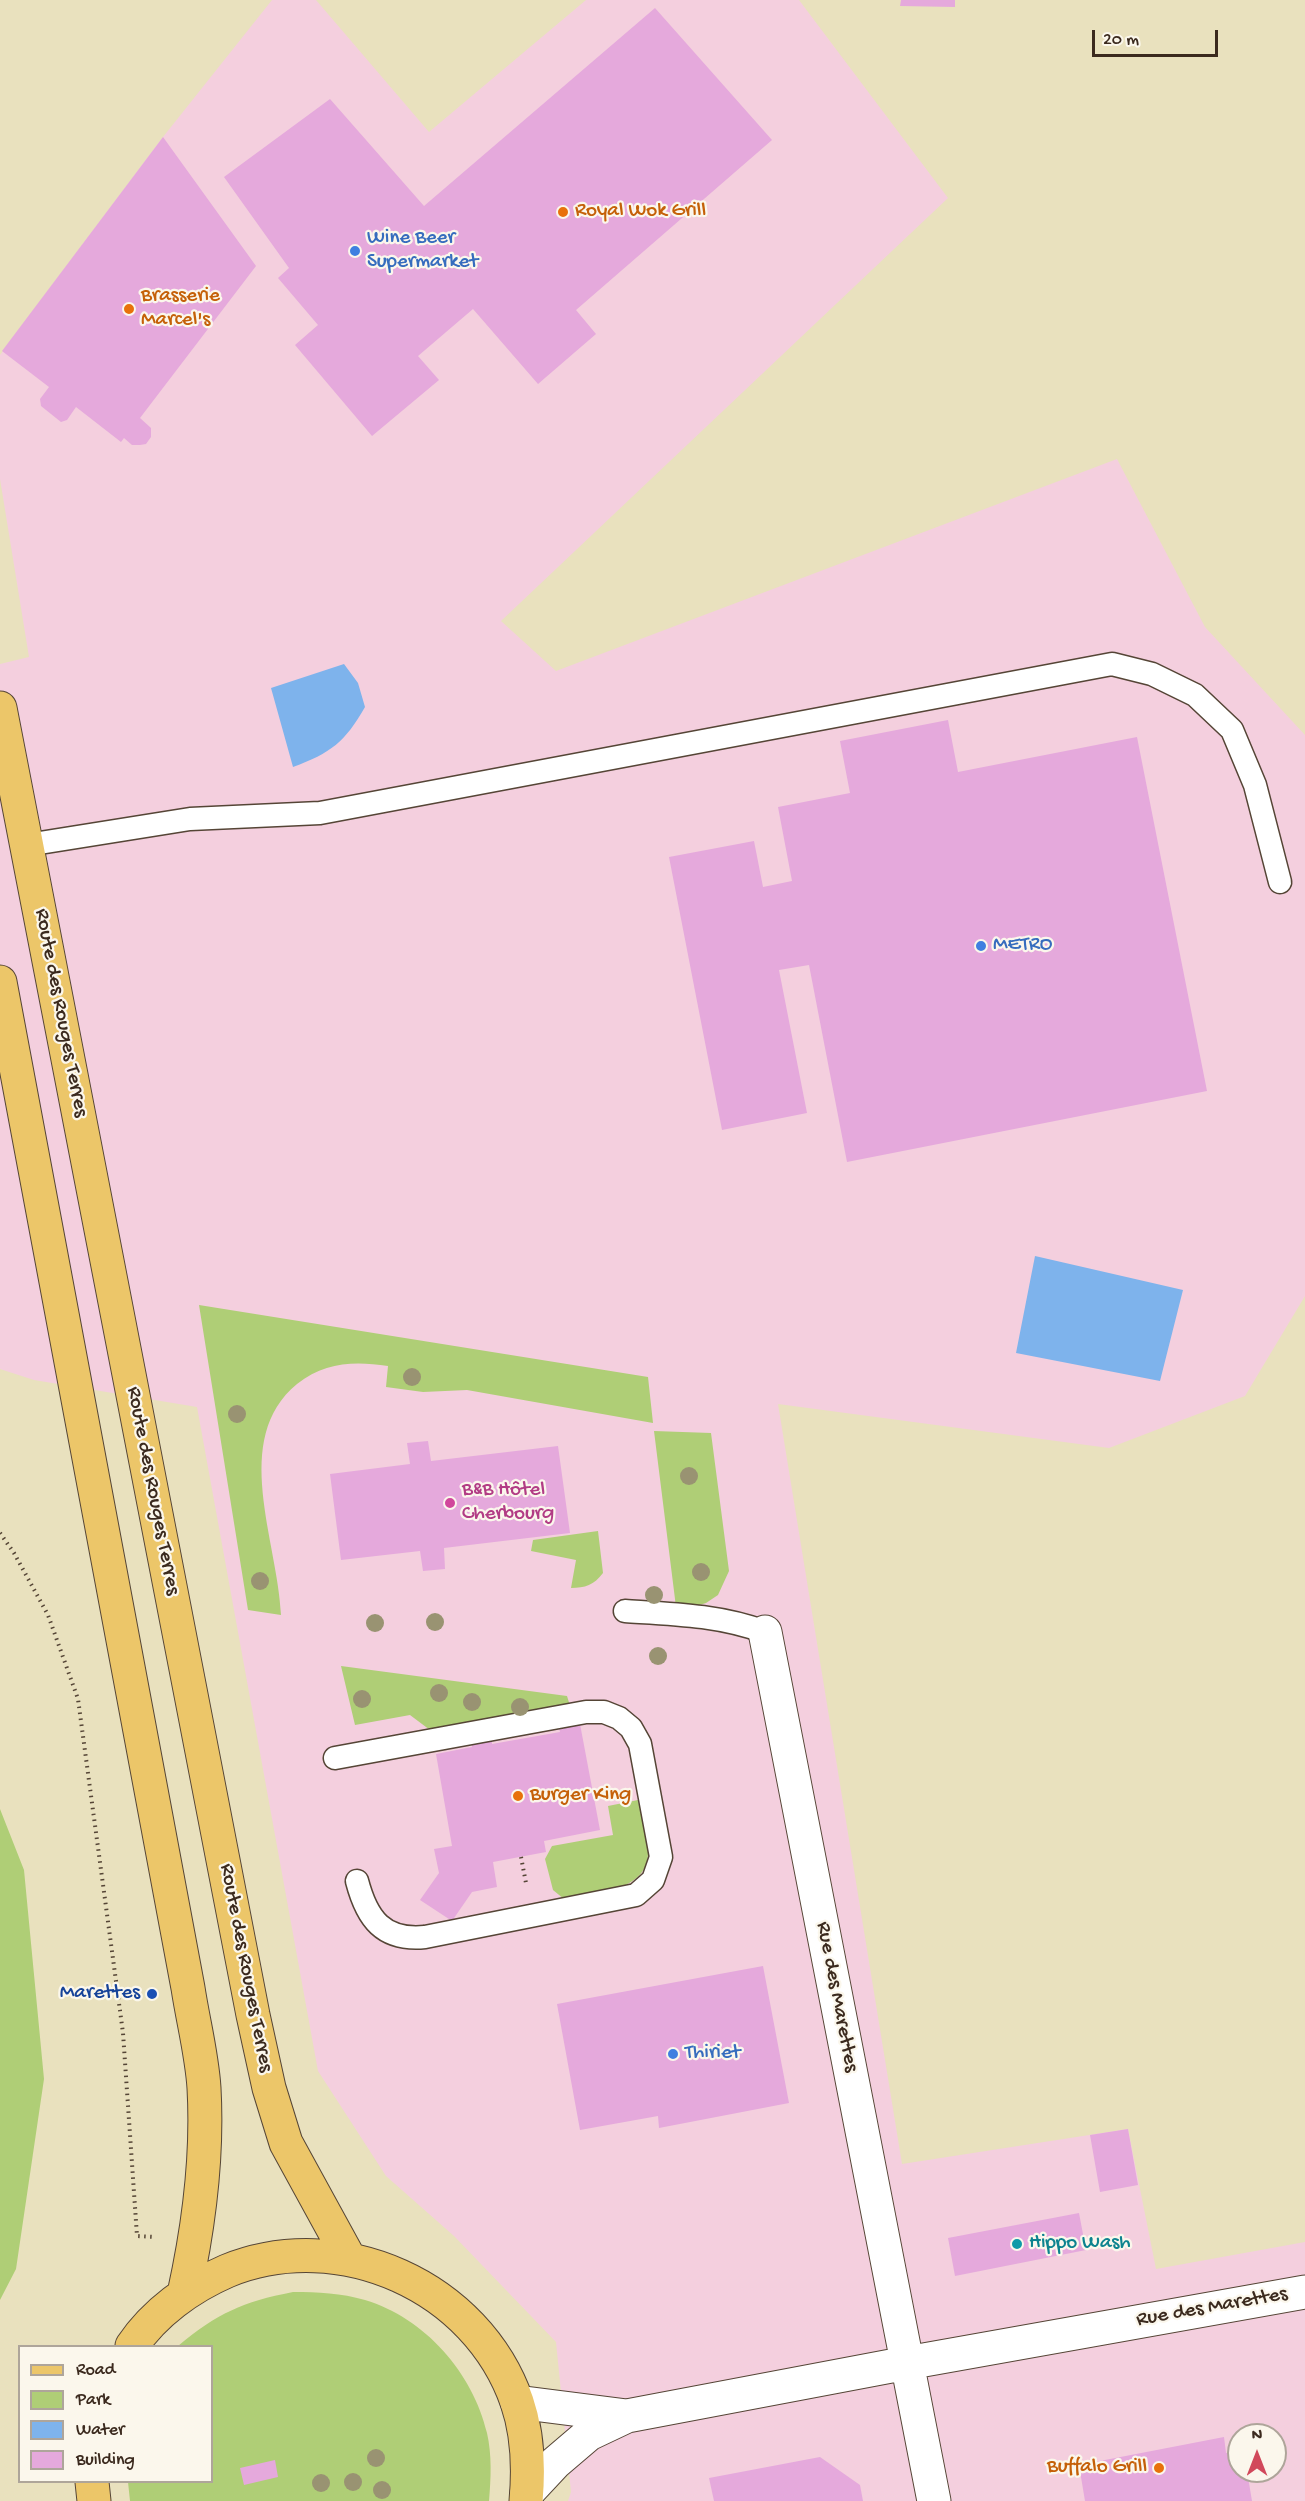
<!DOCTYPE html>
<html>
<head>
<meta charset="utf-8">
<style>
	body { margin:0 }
	#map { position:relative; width:1305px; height:2501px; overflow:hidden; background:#e9e1be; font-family:"Gochi Hand",sans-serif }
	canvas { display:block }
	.legend { position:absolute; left:18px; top:2345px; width:195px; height:138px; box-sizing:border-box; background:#fbf7ec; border:2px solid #aea59a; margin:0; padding:8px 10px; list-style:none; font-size:18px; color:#3b2a1e }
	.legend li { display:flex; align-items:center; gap:12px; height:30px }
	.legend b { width:30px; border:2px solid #aea59a }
	.north { position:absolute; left:1227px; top:2423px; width:60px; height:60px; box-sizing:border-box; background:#fbf7ec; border:2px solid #aea59a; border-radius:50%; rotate:0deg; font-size:16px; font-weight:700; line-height:24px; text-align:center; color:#3b2a1e }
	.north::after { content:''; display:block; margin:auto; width:21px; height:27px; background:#d1495b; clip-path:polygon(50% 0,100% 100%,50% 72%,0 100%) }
	.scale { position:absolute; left:1092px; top:30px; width:126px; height:27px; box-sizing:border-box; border:3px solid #3b2a1e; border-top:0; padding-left:8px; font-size:18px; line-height:21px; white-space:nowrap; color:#3b2a1e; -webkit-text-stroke:4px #fbf7ec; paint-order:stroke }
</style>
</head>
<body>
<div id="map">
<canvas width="1305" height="2501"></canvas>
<ul class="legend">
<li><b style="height:8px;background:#ecc669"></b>Road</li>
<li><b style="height:16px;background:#afce76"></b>Park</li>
<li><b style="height:16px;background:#7eb3ec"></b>Water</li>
<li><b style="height:16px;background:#e5a9dc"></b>Building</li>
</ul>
<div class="north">N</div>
<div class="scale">20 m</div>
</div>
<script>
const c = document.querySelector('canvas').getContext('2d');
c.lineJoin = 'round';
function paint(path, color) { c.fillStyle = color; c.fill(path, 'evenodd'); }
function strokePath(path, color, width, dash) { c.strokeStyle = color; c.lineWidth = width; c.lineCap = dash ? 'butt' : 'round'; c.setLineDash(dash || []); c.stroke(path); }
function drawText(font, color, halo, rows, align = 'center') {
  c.font = font + ' "Gochi Hand",sans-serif'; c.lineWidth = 4.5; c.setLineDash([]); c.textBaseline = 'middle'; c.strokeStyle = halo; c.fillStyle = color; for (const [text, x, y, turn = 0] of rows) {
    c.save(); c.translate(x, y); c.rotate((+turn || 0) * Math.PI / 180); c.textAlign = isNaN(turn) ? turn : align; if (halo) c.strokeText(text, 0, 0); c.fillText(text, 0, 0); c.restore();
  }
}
const built = new Path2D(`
	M272,0H316L429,132L586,0H799L948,198L501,621L556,671L1117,459L1205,627L1305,735V1296L1245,1396L1109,1448L778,1404L902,2164L1128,2129L1156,2269L1305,2242V2501H568L571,2492L556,2342L454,2236L386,2176L318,2071L197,1407L34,1380L0,1369V664L29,657L0,479V355L163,137ZM1239,2435H1275V2471H1239Z`);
const green = new Path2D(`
	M199,1305L648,1377L653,1423L467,1390L423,1392L386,1387L388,1366C354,1361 325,1362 297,1384C230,1439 278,1541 281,1615L248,1610Z
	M654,1431L711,1433L729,1571L718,1595L706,1603L690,1608L676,1607Z
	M598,1531L603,1573C594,1585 585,1588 571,1588L576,1560L531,1551L533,1540Z
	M341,1666L567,1696L571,1709L434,1733L410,1715L355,1725Z
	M638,1800C641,1817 650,1838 648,1855C645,1893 592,1893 564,1899L553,1890L545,1859L552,1846L613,1835L608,1806Z
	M0,1809L24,1870L44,2079L16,2269L0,2300Z
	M293,2292C318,2292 341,2293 365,2300C425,2318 473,2373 487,2433C492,2455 491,2478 489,2501H130L128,2482H212V2346H178C218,2313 242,2302 293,2292Z`);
const water = new Path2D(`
	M344,664L358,683L365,707C345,742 331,753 293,767L271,688Z
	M1035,1256L1183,1290L1160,1381L1016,1353Z`);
const building = new Path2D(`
	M901,0H955V7L900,6Z
	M655,8L772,140L576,310L596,334L538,384L473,309L418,356L439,380L372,436L295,345L318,325L278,278L289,268L224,177L330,99L424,206Z
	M163,137L256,266L140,418L151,428V437L146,444L140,445H132L124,438L121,442L76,407L67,420L61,422L41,406L40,399L49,387L2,351Z
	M948,720L958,772L1137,737L1207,1091L847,1162L809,965L779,970L807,1113L722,1130L669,857L754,841L763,887L792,881L778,807L850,793L840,741Z
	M428,1441L431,1461L558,1446L570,1533L444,1548L445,1569L423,1571L420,1551L341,1560L330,1474L410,1464L407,1443Z
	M580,1724L600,1830L544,1841L546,1852L493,1862L497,1887L472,1892L452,1921L420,1900L439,1873L434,1849L452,1846L436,1754L472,1747V1744L492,1740V1744L560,1732L559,1728Z
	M763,1966L789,2103L659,2128L658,2116L580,2130L557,2004Z
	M1128,2129L1138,2185L1100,2192L1090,2135Z
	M1079,2213L1086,2250L955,2276L948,2238Z
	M1224,2437L1226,2453L1239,2451V2471H1247L1252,2501H1085L1079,2465Z
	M820,2457L860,2485L863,2501H714L709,2478Z
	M275,2460L278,2477L244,2485L240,2468Z`);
const path = new Path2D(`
	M0,1533L14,1553L48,1615L78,1699L123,2033L137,2236L156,2237
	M521,1857L526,1883`);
const lane = new Path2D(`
	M27,845L190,819L320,813L1112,664L1152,674L1195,695L1232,730L1255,785L1280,882
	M625,1611C673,1614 719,1615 765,1632
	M335,1758L586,1712H604L619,1718L631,1728L640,1744L661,1857L653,1880L636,1895L425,1937C383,1941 367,1919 357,1881`);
const street = new Path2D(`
	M765,1632L934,2501
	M517,2402L627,2416
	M527,2493L555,2463L589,2434L627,2416L907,2363L1305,2292`);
const primary = new Path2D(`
	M0,708L253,2015L269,2088L286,2143L349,2258
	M0,982L188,1988C193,2021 202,2055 204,2088C208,2159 199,2226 184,2294
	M132,2346C154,2313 190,2287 227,2271C340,2225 477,2286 517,2402C528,2434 529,2468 526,2501
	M92,2482L94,2501`);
const trees = [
	[412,1377],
	[237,1414],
	[689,1476],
	[701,1572],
	[260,1581],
	[654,1595],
	[435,1622],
	[375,1623],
	[658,1656],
	[439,1693],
	[362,1699],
	[472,1702],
	[520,1707],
	[376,2458],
	[353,2482],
	[321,2483],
	[382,2490]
];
const markers = [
	[563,212,6,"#e8710a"],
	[355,251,6,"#3f7fe0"],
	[129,309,6,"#e8710a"],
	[981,946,6,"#3f7fe0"],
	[450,1503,6,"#d1479c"],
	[518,1796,6,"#e8710a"],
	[152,1994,6,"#1a4fb4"],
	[673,2054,6,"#3f7fe0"],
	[1017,2244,6,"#0f9aa8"],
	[1159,2468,6,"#e8710a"]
];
const foodNames = [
	["Royal Wok Grill",575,212],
	["Brasserie",141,297],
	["Marcel's",141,321],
	["Burger King",530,1796],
	["Buffalo Grill",1147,2468,"right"]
];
const shopNames = [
	["Wine Beer",367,239],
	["Supermarket",367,263],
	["METRO",993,946],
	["Thiriet",685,2054]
];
const streetNames = [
	["Route des Rouges Terres",60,1013,79],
	["Route des Rouges Terres",152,1491,79],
	["Route des Rouges Terres",245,1968,79],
	["Rue des Marettes",836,1997,79],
	["Rue des Marettes",1212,2308,-10]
];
const hotelNames = [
	["B&B Hôtel",462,1491],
	["Cherbourg",462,1515]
];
const transitNames = [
	["Marettes",140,1994]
];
const cultureNames = [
	["Hippo Wash",1029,2244]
];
paint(built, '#f4cfde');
paint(green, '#afce76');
paint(water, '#7eb3ec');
paint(building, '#e5a9dc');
strokePath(lane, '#554536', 25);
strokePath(street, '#554536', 35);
strokePath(primary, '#554536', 35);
strokePath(path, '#554536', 4, [1.5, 4.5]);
strokePath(lane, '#fff', 22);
strokePath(street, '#fff', 33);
strokePath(primary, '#ecc669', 33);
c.fillStyle = '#999372';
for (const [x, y] of trees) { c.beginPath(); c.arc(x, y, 9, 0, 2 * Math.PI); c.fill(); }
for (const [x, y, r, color] of markers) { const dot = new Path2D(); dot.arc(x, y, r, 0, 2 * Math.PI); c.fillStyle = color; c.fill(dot); strokePath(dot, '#fbf7ec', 2); }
drawText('21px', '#c56008', '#fbf7ec', foodNames, 'left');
drawText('21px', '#366cbe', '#fbf7ec', shopNames, 'left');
drawText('21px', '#3b2a1e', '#fbf7ec', streetNames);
drawText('21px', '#b23c85', '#fbf7ec', hotelNames, 'left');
drawText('21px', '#164399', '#fbf7ec', transitNames, 'right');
drawText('21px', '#0d838f', '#fbf7ec', cultureNames, 'left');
</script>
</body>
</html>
